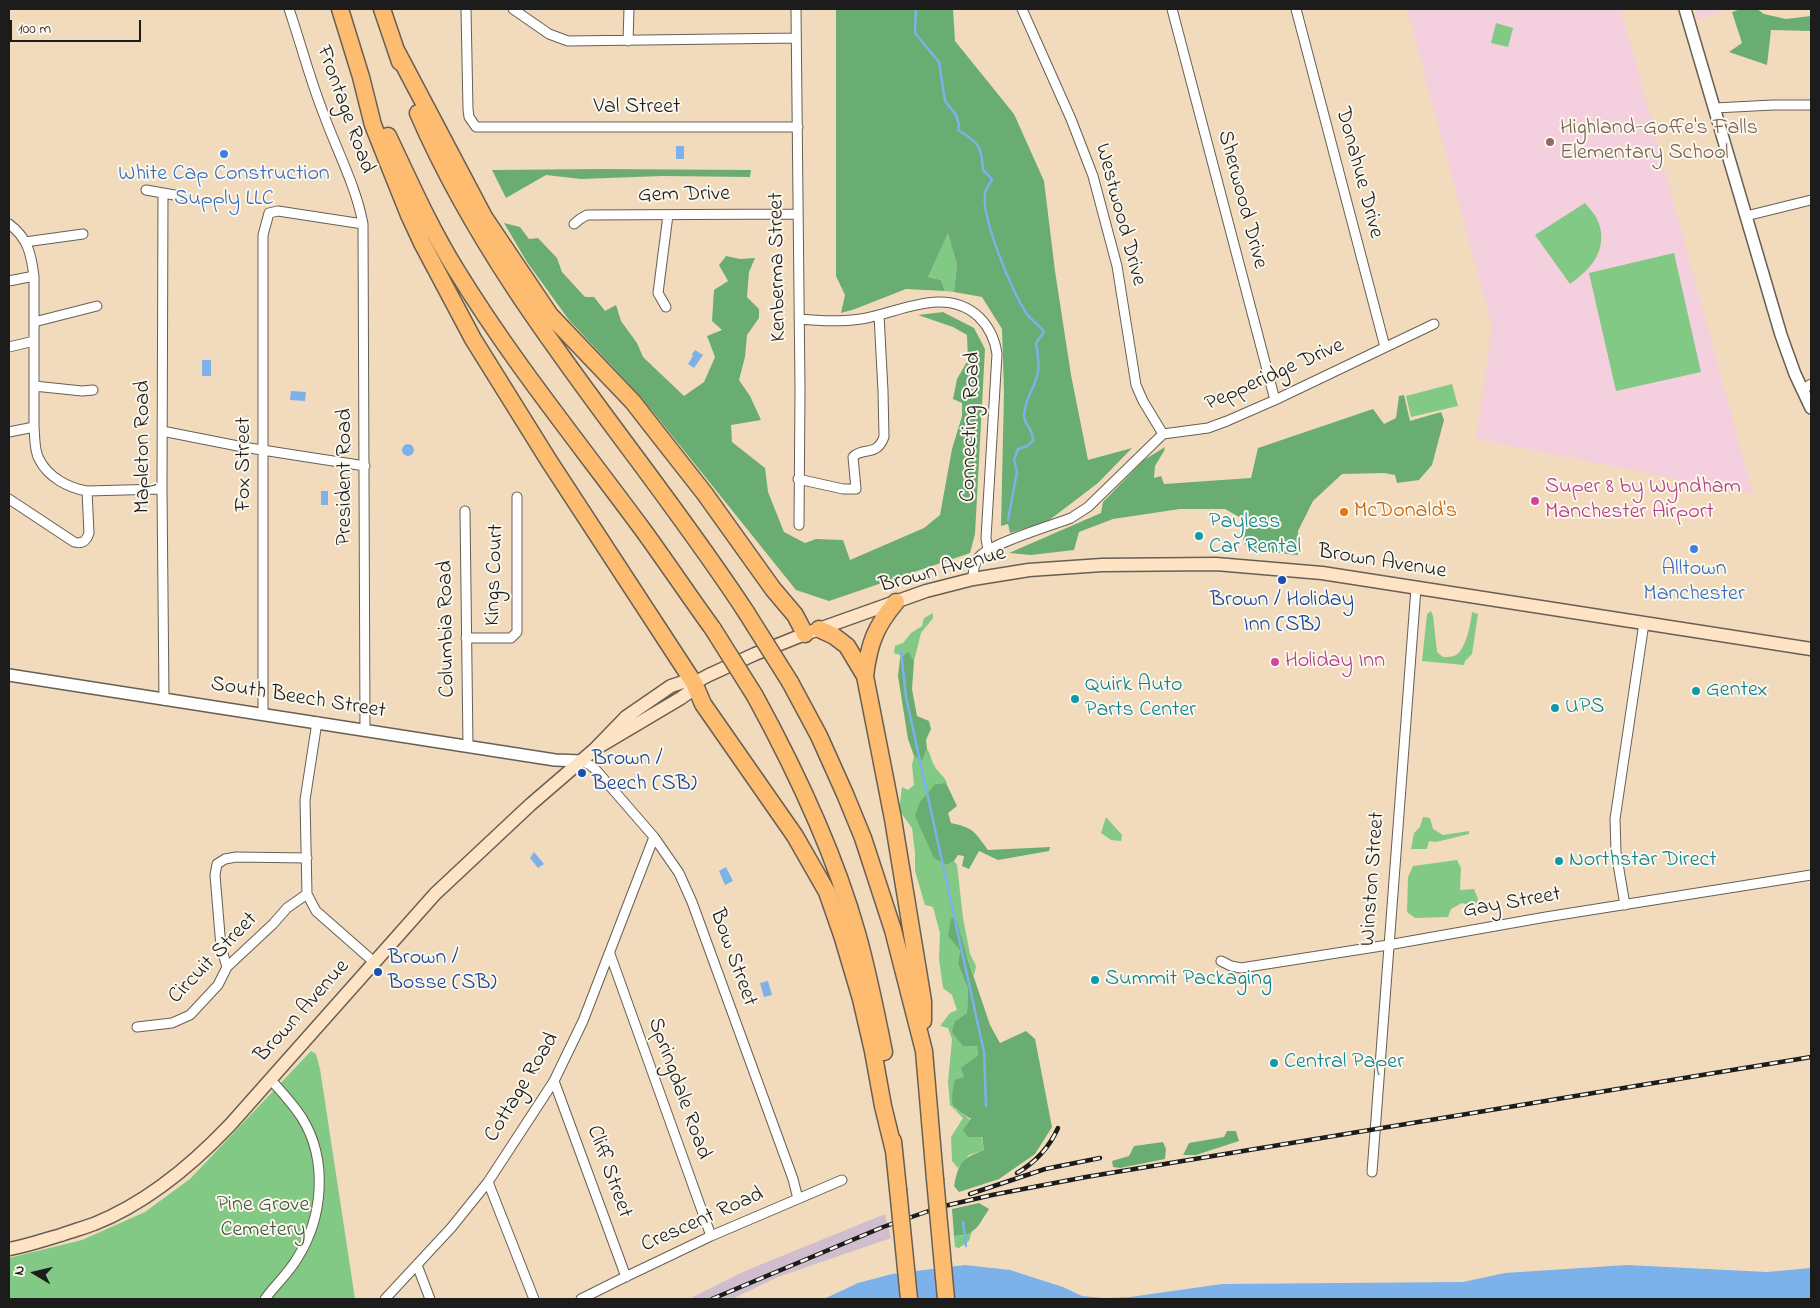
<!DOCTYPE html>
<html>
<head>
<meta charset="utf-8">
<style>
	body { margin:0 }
	#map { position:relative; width:1820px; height:1308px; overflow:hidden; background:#f2dbbc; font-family:"Indie Flower",sans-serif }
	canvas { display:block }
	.frame { position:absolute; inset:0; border:10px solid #1c1c1c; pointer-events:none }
	.north { position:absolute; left:10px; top:1248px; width:50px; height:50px; -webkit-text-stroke:4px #fbf7ec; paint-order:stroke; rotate:279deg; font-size:14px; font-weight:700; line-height:20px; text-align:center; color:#1c1c1c }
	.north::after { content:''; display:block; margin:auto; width:18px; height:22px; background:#1c1c1c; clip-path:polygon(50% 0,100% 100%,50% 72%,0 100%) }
	.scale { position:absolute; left:10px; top:20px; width:131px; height:22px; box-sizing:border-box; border:2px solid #1c1c1c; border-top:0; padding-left:6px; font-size:15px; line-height:18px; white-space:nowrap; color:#1c1c1c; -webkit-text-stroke:4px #fbf7ec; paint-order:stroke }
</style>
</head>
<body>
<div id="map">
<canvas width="1820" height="1308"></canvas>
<div class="frame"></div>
<div class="north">N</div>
<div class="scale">100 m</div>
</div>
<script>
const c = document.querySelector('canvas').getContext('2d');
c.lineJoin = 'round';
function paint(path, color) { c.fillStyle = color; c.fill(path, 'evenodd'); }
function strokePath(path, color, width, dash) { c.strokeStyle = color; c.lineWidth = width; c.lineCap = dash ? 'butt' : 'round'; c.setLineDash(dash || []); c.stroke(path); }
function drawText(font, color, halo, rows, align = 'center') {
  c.font = font + ' "Indie Flower",sans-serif'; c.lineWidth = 4; c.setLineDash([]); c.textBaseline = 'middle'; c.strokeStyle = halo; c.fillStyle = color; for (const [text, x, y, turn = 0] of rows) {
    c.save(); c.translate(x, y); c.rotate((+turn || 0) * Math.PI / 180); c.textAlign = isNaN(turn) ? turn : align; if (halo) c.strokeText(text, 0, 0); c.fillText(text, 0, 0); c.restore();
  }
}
const built = new Path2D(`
	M1407,9H1621L1753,494L1476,439L1492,327Z
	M1695,9H1728L1698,20Z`);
const industrial = new Path2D(`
	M885,1214L891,1238L778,1277L732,1299H689L745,1271Z`);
const green = new Path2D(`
	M1496,23L1513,28L1508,47L1491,43Z
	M1585,203C1589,208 1594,213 1597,219C1610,247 1592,269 1570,284L1535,235Z
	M948,232L957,265L954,292L945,291L941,280L928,277Z
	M1674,253L1701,372L1616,391L1589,273Z
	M1452,384L1458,406L1411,417L1406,396Z
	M1431,611L1433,616L1437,652L1443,657C1447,657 1453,657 1456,655C1466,649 1471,623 1472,612L1478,614L1472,654L1465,661L1464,665L1422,661L1427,614Z
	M933,613V618L921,633L914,661L908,651L900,659V655L894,653L895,646L903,643L911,633L922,626L924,618Z
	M927,749C931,754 931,760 934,765C937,772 944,775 947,783L935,784L916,816L922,829L947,865L954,861L957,865L963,918L970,954L976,966L974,976L967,957L960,950L958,964L968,989L967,1013L955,1021L977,1046L978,1055L962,1068L965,1077L955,1109C973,1120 981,1128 984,1150L969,1155L958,1168L952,1161L951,1137L963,1118L950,1105L948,1082L952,1039L948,1028L940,1026L950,1013L957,1010L952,995L943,988L939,959L940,933L933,907L925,905L915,871V853L912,828L899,810L902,787L908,790L914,785L912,765L914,756L922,761Z
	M1106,817L1122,835L1121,841L1111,840L1101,833Z
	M1423,817L1430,818L1433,829L1443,835L1469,831V834L1436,842L1429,841L1427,849H1411L1414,833L1420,827Z
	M1457,860L1461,868L1460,890L1474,889L1478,899L1476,907L1462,903L1451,909L1448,917L1415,918L1407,912L1408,877L1413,866Z
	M311,1051L316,1054L320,1069L355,1299H9V1258L82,1240L145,1212L190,1179Z
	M972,1231L969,1241L959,1248L955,1247L954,1236H962Z`);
const forest = new Path2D(`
	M836,9H953L955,41L1014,114L1044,181L1055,271L1071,375L1088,460L1132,448L1098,483L1048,521L1010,533L1008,524L1001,526L1004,392L1002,329L982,297L954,292L957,265L948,233L928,277L941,280L945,291L906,289L855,309L841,313L845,295L836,276Z
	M1741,9H1757L1764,14L1786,19L1811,16V31L1771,30L1767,65L1729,52L1742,43L1732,12Z
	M601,169L751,170L750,177L662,176L581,179L546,175L506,198L492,170Z
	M504,223L520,227L529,239L538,238L557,258L562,272L585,297H594L605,311L616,305L621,321L637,343L643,357L684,396L704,382L715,357L707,336L722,330L712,321L714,290L728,281L719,265L726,256L740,259L755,258L749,272L747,297L759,309V318L747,335L745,357L739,380L750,396L761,420L731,425L732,442L765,468L768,492L784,532L805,543L816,539L843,540L850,560L924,528L940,515L952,449L962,416V403L953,399L957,379L968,360L967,335L953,327L918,315L943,312L974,328L985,349L975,534L970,553L829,601L796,590L641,397L569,320L527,262Z
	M1404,395L1410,421L1441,412L1444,420L1432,465L1419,480L1397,483L1395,475L1384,473L1342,474L1313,501L1298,531V555L1248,550L1241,534V518L1225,509H1180L1113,519L1079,532L1074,550L1031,555L1009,553L1101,513L1103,502L1144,460L1165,447L1164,451L1155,466L1154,478L1161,476L1164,484L1251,478L1258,448L1373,409L1384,424L1396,418L1399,396Z
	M908,651L914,661L912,689L917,716L929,721L931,729L926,740L927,749L922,761L914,756L908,739L898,676L900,659Z
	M946,783L957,806L948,813L951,823C974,828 974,831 988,850L1050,847L1049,851L998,860L979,851L969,869L962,866L964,856L958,855L954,861L947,865L934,858L915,816L920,802L935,784Z
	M955,915L967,957L990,1025L1000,1043L1026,1031L1035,1039L1052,1127L1035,1154L999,1179L959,1192L954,1186C959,1162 961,1159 984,1150L982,1137H968L963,1130L971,1119C949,1105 950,1106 955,1080L964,1077L961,1068L978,1055L977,1046H963L952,1032L955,1021L967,1013L968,989L958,964L960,950L948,936L951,919Z
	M1227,1131H1236L1239,1141L1196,1155H1183L1189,1143L1224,1137Z
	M1163,1142L1166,1149L1165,1159L1120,1168L1113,1167L1112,1161L1129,1156L1134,1146Z
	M979,1203L989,1209C979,1224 976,1236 954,1236L952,1209Z`);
const water = new Path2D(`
	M676,146H684V159H676Z
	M695,350L703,355L694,368L688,364L693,356L692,354Z
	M202,360H211V376H202Z
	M291,391L306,392L305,401L290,400Z
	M402 450a6 6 0 1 1 12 0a6 6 0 1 1-12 0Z
	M321,491H328V505H321Z
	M534,852L544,864L538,868L530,858Z
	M726,867L733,881L725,885L719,871Z
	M768,981L772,995L764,997L760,983Z
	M965,1265L1010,1270L1063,1287L1082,1296L1104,1298L1130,1297L1222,1284L1463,1282L1505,1273L1627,1265L1767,1272L1811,1268V1299H824L858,1283L892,1274Z`);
const stream = new Path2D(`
	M916,9L915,33L939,62L945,101L956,115L959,124L958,130C978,142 982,146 983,170L992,179C990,184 986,189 985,193C981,219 1012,290 1026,313C1031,320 1039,325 1044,332L1036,343C1038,356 1041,369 1035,382C1031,393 1024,403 1024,416C1024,425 1033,427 1033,441L1027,446L1018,449L1014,460L1017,472L1008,520
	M901,651L906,697L984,1052L986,1106
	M963,1222L966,1246`);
const minor = new Path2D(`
	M289,9C301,44 310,80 324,115C337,151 356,186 363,224L365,730
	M466,9L468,109L469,117L476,127H798
	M513,9L549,34L568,41L796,38
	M796,9L800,389L799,525
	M1022,9L1071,119L1093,176L1117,266L1136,385L1143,401L1163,434
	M1172,9L1275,400
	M1296,9L1385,347
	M628,41L629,9
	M1715,108L1773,105H1811
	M146,190L180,196
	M163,194L162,489L164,700
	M1746,216L1811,200
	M9,224C28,238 31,254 34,276V427C35,437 34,450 39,459C48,477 68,488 87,491L162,489
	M574,224L580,219L587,215L797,214
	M25,242L83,234
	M9,281L34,276
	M666,307L658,293L668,215
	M799,319C820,321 841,322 861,319C899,313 945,285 979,317C990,328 995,339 997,354L986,538L988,550
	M34,322L97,306
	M9,347L34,341
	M34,386L82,391L93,390
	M1802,390L1811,384
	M162,431L243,447L365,466
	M9,432L34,427
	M798,479L843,489H856L853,457C863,446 876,458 884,437L883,391L879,315
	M9,499L74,542C82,544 86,542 89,533L87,491
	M465,511L468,746
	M973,579C973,571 974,563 979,557C989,544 1053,525 1071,518L1088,507L1163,434L1208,428L1227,421L1275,400L1434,324
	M466,638H511L517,632V497
	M263,714V235L269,213L278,211L363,224
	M317,722L305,800L307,894L316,911L374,962
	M581,761L590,765L596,770L654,837L679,873L692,902L793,1179L798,1199
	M1625,905L1616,852L1615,819L1644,623
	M610,954L711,1236
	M1221,961L1231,966L1241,968L1388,945L1546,917L1811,875
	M227,967L221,947L215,875L217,864L225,859L236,857L307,858
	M137,1027L172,1023L190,1015L218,985L227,967L273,924L287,908L307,894
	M554,1081L626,1277
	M1372,1172L1416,588
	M488,1182L534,1299
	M417,1265L430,1299
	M265,1299C275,1285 289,1273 298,1257C323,1217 328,1160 302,1118C293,1104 281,1091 270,1079
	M385,1299L451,1228L488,1182L554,1081L583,1021L654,837
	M581,1299L619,1280L711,1236L842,1180`);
const tertiary = new Path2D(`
	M1685,9L1781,335L1795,374L1811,408
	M9,675L555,760L581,761`);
const secondary = new Path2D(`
	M595,749L681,698L688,693L694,683L709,675L755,654L805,634L926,591L973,579L1029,570L1102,565L1216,564L1322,573L1811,649
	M9,1249C27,1246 43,1240 61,1235C72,1231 83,1228 94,1224C147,1203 191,1166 230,1125L435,894L530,805L595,749L626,717L671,686L683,682L694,683`);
const motorway = new Path2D(`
	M340,9L361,77L373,125L409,215L422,243L473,339L549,461L694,683L703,704L795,836L827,892L842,935L861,999L873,1051L883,1106L894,1151
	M382,9L400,62
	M397,52L484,217L550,315L633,402L654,429L705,494L773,589L795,615L805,634
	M418,113C499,300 636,444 746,612
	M388,136C409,180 429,226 455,268C511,360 579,443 643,530C667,563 689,596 713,629
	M819,629L834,636L847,646L865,676L893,819L923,1001V1021
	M865,676C869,644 875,627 896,602
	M790,682L819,736L845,794L863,838L893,930L924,1051L935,1179
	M755,696C796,771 834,851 857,933C868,972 876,1012 884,1052
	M893,1141L898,1189`);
const rail = new Path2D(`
	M1017,1173C1036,1162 1049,1148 1058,1128
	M970,1194L1045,1169L1100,1158
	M712,1299L883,1227L940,1207L992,1195L1086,1177L1811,1057`);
const motorwayBridge = new Path2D(`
	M746,612L790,682
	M713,629L755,696
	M935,1179L946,1299
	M898,1189L909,1299`);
const markers = [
	[1550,142,5,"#8d6e63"],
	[224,154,5,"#3f7fe0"],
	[1535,501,5,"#d1479c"],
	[1344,512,5,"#e8710a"],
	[1199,536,5,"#0f9aa8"],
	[1694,549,5,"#3f7fe0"],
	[1282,580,5,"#1a4fb4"],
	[1275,662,5,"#d1479c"],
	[1696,691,5,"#0f9aa8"],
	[1075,699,5,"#0f9aa8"],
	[1555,708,5,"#0f9aa8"],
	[582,773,5,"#1a4fb4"],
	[1559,861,5,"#0f9aa8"],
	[378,972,5,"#1a4fb4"],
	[1095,980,5,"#0f9aa8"],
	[1274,1063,5,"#0f9aa8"]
];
const streetNames = [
	["Val Street",637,108],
	["Frontage Road",344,110,70],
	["Donahue Drive",1358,173,75],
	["Gem Drive",684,196,-1],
	["Sherwood Drive",1241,200,75],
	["Westwood Drive",1119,215,75],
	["Kenberma Street",779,267,-91],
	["Pepperidge Drive",1275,376,-24],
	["Connecting Road",972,427,-88],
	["Mapleton Road",144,447,-90],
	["Fox Street",245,464,-90],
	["President Road",346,477,-90],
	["Brown Avenue",1382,563,9],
	["Brown Avenue",943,571,-15],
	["Kings Court",496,575,-88],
	["Columbia Road",448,629,-91],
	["South Beech Street",298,699,9],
	["Winston Street",1374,879,-86],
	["Gay Street",1512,904,-10],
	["Bow Street",732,958,70],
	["Circuit Street",214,959,-46],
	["Brown Avenue",303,1012,-48],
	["Cottage Road",523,1088,-59],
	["Springdale Road",678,1089,70],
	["Cliff Street",608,1172,70],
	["Crescent Road",703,1221,-24]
];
const educationNames = [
	["Highland-Goffe's Falls",1560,129],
	["Elementary School",1560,154]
];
const shopNames = [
	["White Cap Construction",224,175],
	["Supply LLC",224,200],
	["Alltown",1694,570],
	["Manchester",1694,595]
];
const hotelNames = [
	["Super 8 by Wyndham",1545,488],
	["Manchester Airport",1545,513],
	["Holiday Inn",1285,662]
];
const foodNames = [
	["McDonald's",1354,512]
];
const cultureNames = [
	["Payless",1209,523],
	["Car Rental",1209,548],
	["Quirk Auto",1085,686],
	["Parts Center",1085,711],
	["Gentex",1706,691],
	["UPS",1565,708],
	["Northstar Direct",1569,861],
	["Summit Packaging",1105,980],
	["Central Paper",1284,1063]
];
const transitNames = [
	["Brown / Holiday",1282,601,"center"],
	["Inn (SB)",1282,626,"center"],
	["Brown /",592,760],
	["Beech (SB)",592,785],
	["Brown /",388,959],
	["Bosse (SB)",388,984]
];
const parkNames = [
	["Pine Grove",263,1206],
	["Cemetery",263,1231]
];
paint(built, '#f4cfdd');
paint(industrial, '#d0bdcd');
paint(green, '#82c985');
paint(forest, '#69ad72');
paint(water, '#7cb1ea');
strokePath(stream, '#7cb1ea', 2.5);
strokePath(minor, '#675f54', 11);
strokePath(tertiary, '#675f54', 14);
strokePath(secondary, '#675f54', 15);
strokePath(motorway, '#675f54', 19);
strokePath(minor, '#fff', 9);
strokePath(tertiary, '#fff', 11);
strokePath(secondary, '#fee4c5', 12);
strokePath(motorway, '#fdbc6f', 16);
strokePath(rail, '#1c1c1c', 4.5);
strokePath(rail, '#fbf7ec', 2.5, [8]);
strokePath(motorwayBridge, '#675f54', 19, []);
strokePath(motorwayBridge, '#fdbc6f', 16);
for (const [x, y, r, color] of markers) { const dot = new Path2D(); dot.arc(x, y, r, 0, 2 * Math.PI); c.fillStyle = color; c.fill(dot); strokePath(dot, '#fbf7ec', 2); }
drawText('22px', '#1c1c1c', '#fbf7ec', streetNames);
drawText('22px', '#785e54', '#fbf7ec', educationNames, 'left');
drawText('22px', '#366cbe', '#fbf7ec', shopNames);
drawText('22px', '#b23c85', '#fbf7ec', hotelNames, 'left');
drawText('22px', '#c56008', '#fbf7ec', foodNames, 'left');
drawText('22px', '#0d838f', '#fbf7ec', cultureNames, 'left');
drawText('22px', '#164399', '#fbf7ec', transitNames, 'left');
drawText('22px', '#405941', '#fbf7ec', parkNames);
</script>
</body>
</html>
